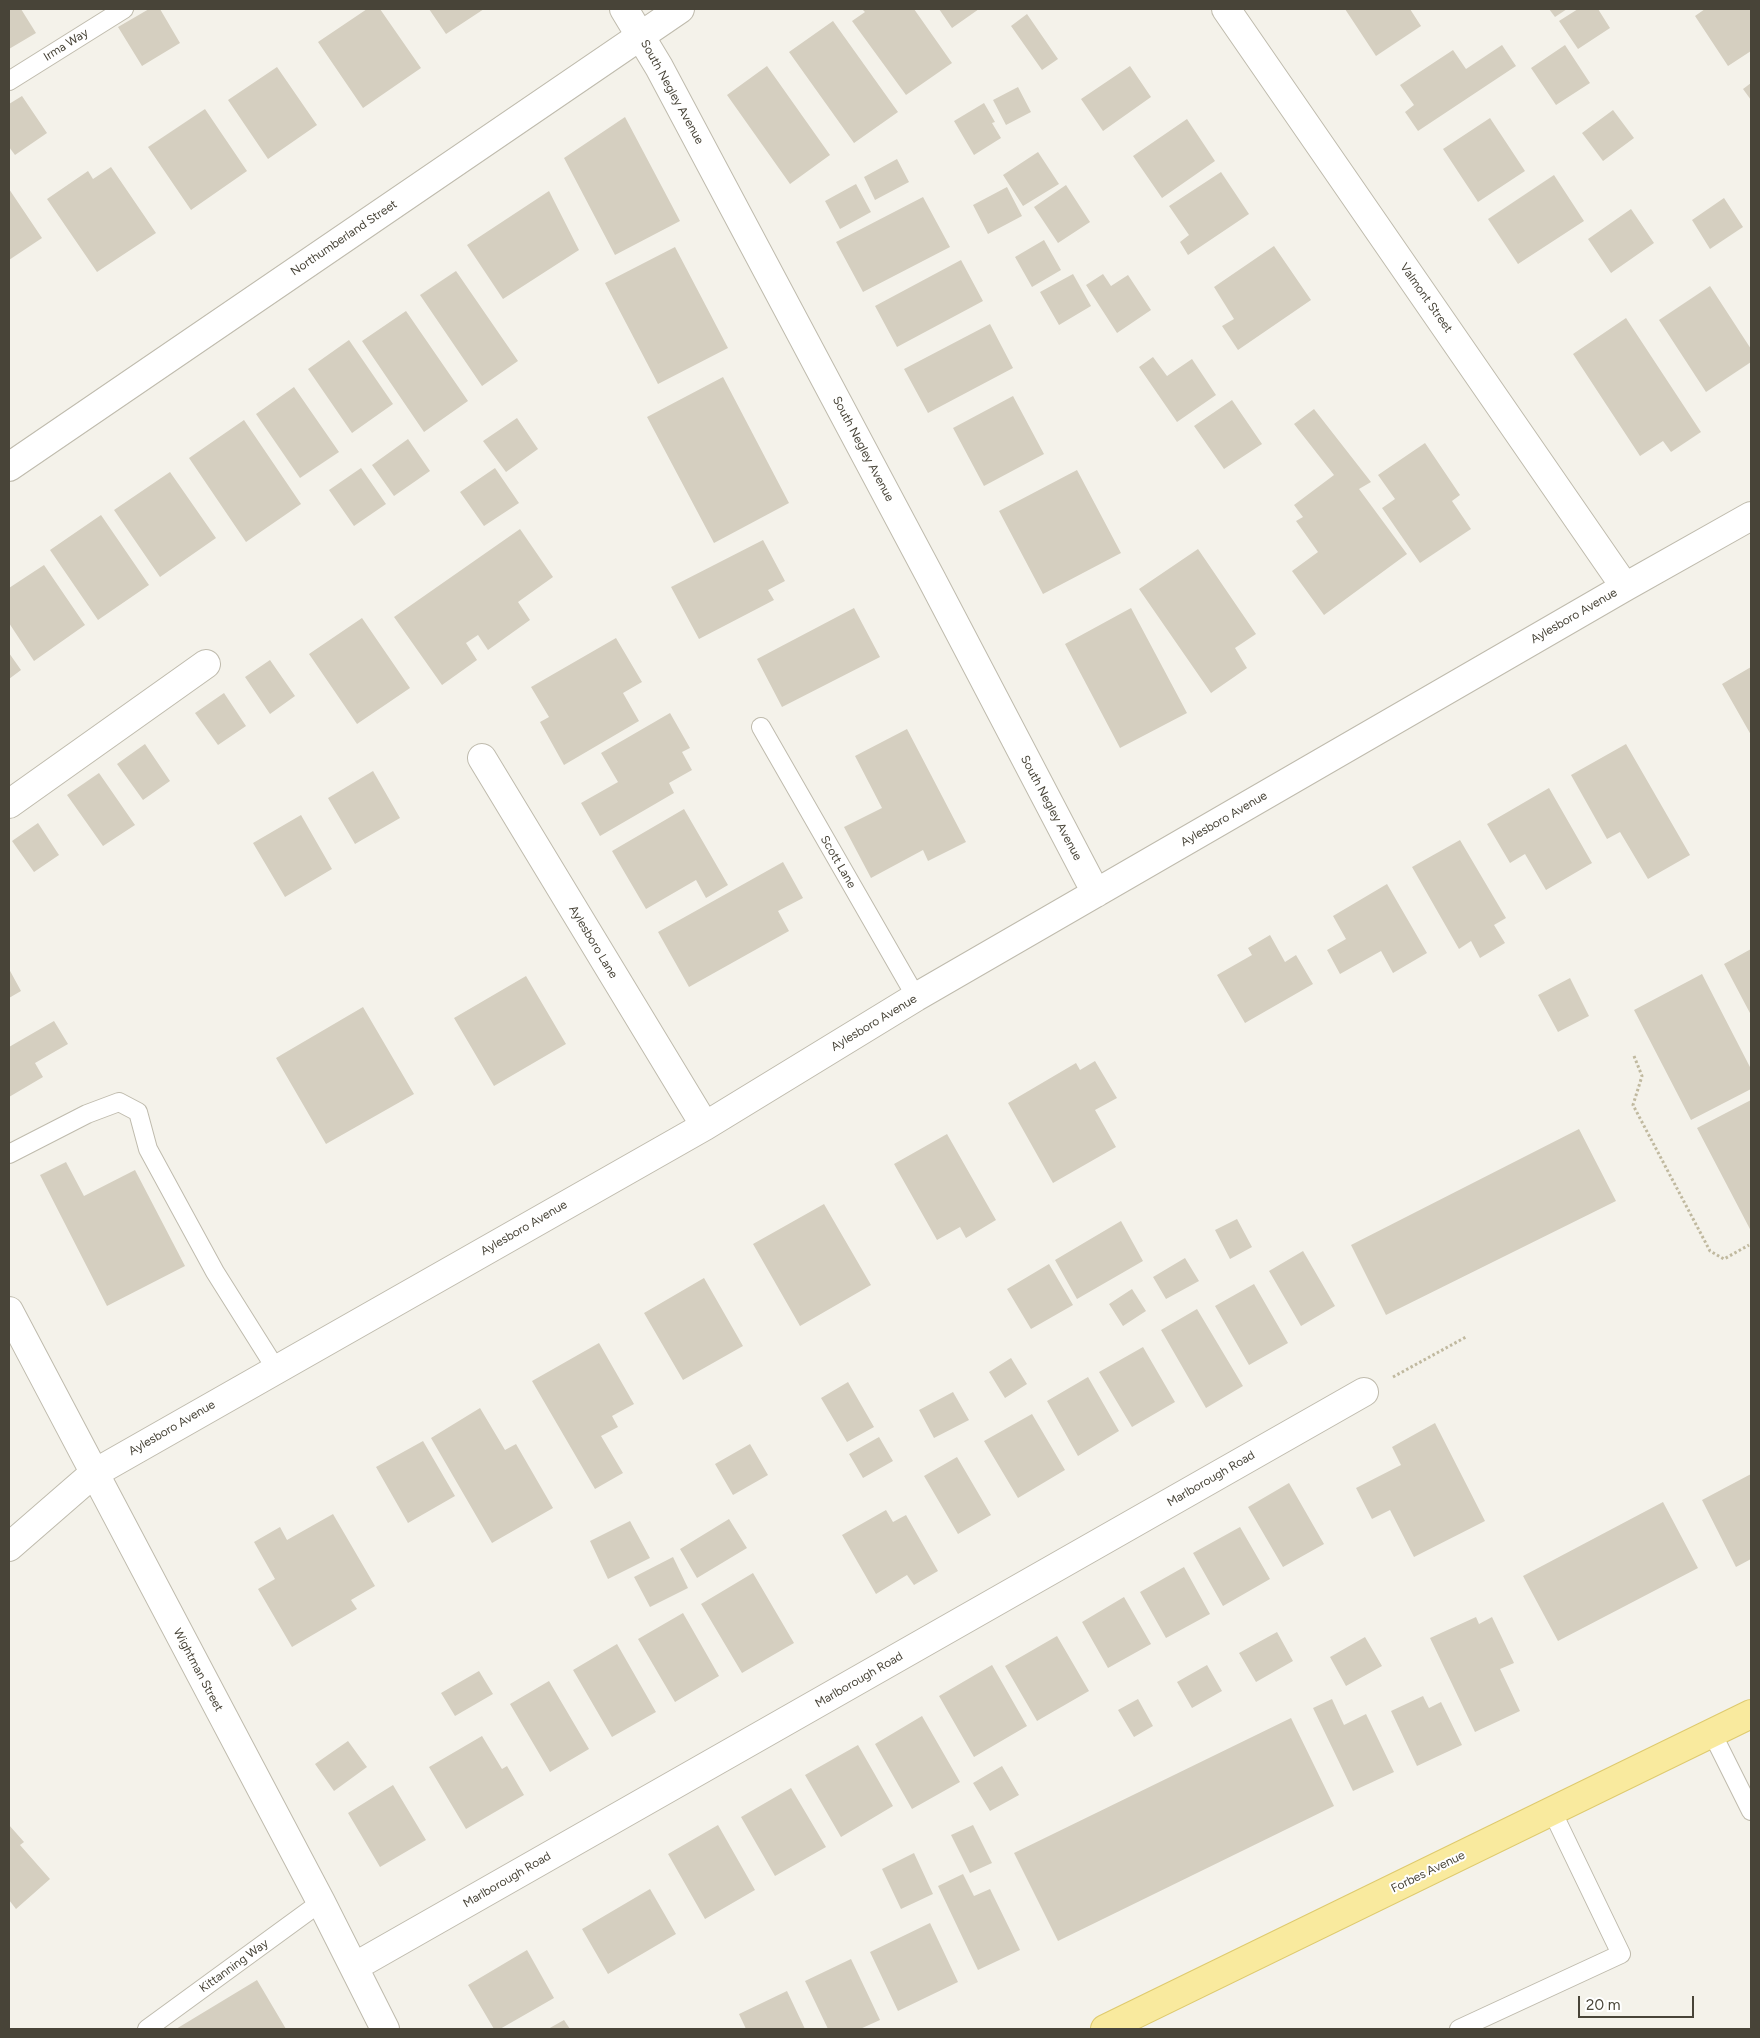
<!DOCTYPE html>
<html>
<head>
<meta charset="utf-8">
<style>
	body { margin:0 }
	#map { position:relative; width:1760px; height:2038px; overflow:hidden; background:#f4f2ea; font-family:Figtree,sans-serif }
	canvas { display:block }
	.frame { position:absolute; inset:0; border:10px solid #484438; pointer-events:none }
	.scale { position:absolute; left:1578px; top:1996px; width:116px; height:22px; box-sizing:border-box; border:2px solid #484438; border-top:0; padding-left:6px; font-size:15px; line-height:18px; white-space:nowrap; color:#484438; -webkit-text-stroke:4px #fff; paint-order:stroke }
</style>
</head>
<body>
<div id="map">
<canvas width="1760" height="2038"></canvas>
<div class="frame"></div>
<div class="scale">20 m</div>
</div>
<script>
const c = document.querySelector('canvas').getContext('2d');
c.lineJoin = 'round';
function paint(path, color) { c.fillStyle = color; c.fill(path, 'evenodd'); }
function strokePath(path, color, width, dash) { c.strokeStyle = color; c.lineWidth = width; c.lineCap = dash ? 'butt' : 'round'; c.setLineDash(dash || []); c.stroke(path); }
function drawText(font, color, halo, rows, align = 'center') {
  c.font = font + ' Figtree,sans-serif'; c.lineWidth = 4; c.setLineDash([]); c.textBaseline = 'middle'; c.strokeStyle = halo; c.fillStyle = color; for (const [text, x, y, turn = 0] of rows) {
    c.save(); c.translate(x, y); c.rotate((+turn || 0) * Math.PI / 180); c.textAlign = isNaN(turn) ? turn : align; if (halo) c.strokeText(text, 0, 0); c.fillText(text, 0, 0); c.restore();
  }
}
const building = new Path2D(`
	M9,9H21L36,33L9,49Z
	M149,9H160L180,43L142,66L118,27Z
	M367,9H380L421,68L363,108L318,42Z
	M429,9H484L446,34Z
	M862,9H914L952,63L906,95L852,21L865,12Z
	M939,9H979L952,28Z
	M1345,9H1410L1421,26L1376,56Z
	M1549,9H1567L1555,17Z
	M1578,9H1598L1610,28L1578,49L1559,21Z
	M1705,9H1751V51L1728,66L1695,16Z
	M1027,14L1058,59L1042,70L1011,26Z
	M833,21L898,112L854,143L789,52Z
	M1502,45L1516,66L1418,131L1405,112L1414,105L1400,85L1453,50L1466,69Z
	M1565,45L1590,83L1556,105L1531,68Z
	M767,66L830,155L790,184L727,95Z
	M1130,66L1151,97L1103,131L1081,99Z
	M277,67L317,125L268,159L228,100Z
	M1751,83V100L1743,89Z
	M1018,87L1031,112L1006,125L993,100Z
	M22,96L47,133L15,155L9,147V104Z
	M984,103L995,122L992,123L1001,138L974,155L954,121Z
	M205,109L247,171L191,210L148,147Z
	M1613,110L1634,138L1603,161L1582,133Z
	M625,117L680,221L615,255L564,158Z
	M1490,118L1525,171L1478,202L1443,149Z
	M1187,119L1215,161L1162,198L1133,156Z
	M1038,152L1059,184L1023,206L1003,175Z
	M897,159L909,182L875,200L864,177Z
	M111,167L156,233L97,272L47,199L88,171L93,179Z
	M1221,172L1249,214L1188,255L1180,242L1189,235L1169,206Z
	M1554,175L1584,221L1518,264L1488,219Z
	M856,184L871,212L840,229L825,201Z
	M1066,185L1090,222L1058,243L1034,207Z
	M1007,187L1022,216L988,234L973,205Z
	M9,189L42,238L9,260Z
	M549,191L579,250L503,299L467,245Z
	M923,197L950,247L863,292L836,242Z
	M1724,198L1743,227L1710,249L1692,220Z
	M1631,209L1654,243L1611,273L1588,239Z
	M1044,240L1061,270L1032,287L1015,257Z
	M1274,246L1311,300L1238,350L1222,326L1234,319L1214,287Z
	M675,247L728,348L658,384L605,283Z
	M961,260L983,301L897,347L875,306Z
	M456,271L518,361L482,386L420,295Z
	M1073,274L1091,306L1059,325L1040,292Z
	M1103,274L1111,286L1128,275L1151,310L1117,333L1086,285Z
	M1710,286L1751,349V362L1706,392L1659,320Z
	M406,311L468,401L424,432L362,341Z
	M1626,318L1701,432L1671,452L1663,441L1640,456L1573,354Z
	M990,324L1013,368L928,413L904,369Z
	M349,340L393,404L352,433L308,369Z
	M1153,357L1167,376L1192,359L1216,395L1177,422L1139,367Z
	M723,377L789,503L714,543L647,417Z
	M294,387L339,452L300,478L256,414Z
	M1013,396L1044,454L984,486L953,428Z
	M1232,400L1262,444L1224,469L1194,426Z
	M1314,409L1371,482L1359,489L1407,554L1324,615L1292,571L1318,552L1296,521L1303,517L1294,505L1334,475L1294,424Z
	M517,418L538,449L506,472L483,441Z
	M244,420L301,504L246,542L189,458Z
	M408,439L430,471L394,496L372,465Z
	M1425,443L1460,495L1452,501L1471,529L1420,563L1382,508L1395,499L1378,475Z
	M361,468L386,504L354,526L329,490Z
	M495,468L519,503L484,526L460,492Z
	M1077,470L1121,553L1043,594L999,511Z
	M170,472L216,538L160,577L114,510Z
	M101,515L149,585L98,620L50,550Z
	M520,529L553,577L518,602L530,620L488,650L478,635L466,643L477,660L442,685L394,617Z
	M763,540L785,581L768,590L774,600L699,639L671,587Z
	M1198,549L1256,634L1235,648L1247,668L1211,693L1139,589Z
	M44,565L85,625L34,661L9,623V588Z
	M854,608L880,657L782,707L757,659Z
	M1131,608L1187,713L1120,748L1065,644Z
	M362,618L410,688L357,724L309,654Z
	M616,638L642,682L623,693L639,721L564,765L540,722L549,717L531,687Z
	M9,653L21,670L9,679Z
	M270,660L295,696L270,714L245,677Z
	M1751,667V735L1722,684Z
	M224,693L246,726L218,745L195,713Z
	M670,713L690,748L682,752L692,770L669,783L674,793L600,836L581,803L618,782L601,753Z
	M907,729L966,842L928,861L923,850L871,878L844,827L882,808L855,756Z
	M145,744L170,781L143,800L117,764Z
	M1626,744L1690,855L1648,879L1620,832L1607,839L1571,775Z
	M373,771L400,818L355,844L328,798Z
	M99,773L135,825L103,846L67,795Z
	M1549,788L1592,863L1546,890L1525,854L1510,863L1487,824Z
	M684,809L728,885L706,898L696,880L646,909L612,851Z
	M301,815L332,869L285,897L253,843Z
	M38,823L59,855L34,872L12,841Z
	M1460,840L1506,918L1494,925L1505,943L1480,958L1471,941L1459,949L1412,867Z
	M783,862L803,898L778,911L789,931L689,987L658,932Z
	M1387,884L1427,953L1393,973L1381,951L1340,974L1327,950L1346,939L1333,916Z
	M1270,935L1285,962L1296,955L1313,984L1245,1023L1217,975L1252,955L1248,948Z
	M1751,949V1015L1724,964Z
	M9,969L21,991L9,998Z
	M1702,974L1751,1069V1089L1691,1120L1634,1010Z
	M526,976L566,1044L494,1086L454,1018Z
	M1570,978L1589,1016L1558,1032L1538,995Z
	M363,1007L414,1094L326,1144L276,1058Z
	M54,1021L68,1044L35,1063L43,1077L9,1097V1047Z
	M1095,1061L1117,1098L1095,1110L1116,1147L1053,1183L1008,1103L1076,1063L1080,1070Z
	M1751,1100V1231L1697,1128Z
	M1579,1129L1616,1201L1386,1315L1351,1245Z
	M947,1134L996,1220L966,1238L960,1227L937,1240L894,1164Z
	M66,1162L84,1196L135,1170L185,1266L107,1306L40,1175Z
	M824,1204L871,1285L800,1326L753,1244Z
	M1237,1219L1252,1247L1230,1259L1215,1230Z
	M1121,1221L1143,1261L1077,1299L1055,1260Z
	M1303,1251L1335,1306L1301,1326L1269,1271Z
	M1185,1258L1199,1281L1166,1299L1153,1277Z
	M1049,1264L1073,1305L1031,1329L1007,1289Z
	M704,1278L743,1346L683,1380L644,1313Z
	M1254,1284L1288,1343L1249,1365L1215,1306Z
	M1132,1289L1146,1311L1123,1326L1109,1304Z
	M1197,1309L1243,1386L1206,1408L1161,1330Z
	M599,1343L634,1404L612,1416L618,1427L601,1436L623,1473L595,1489L532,1381Z
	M1143,1347L1175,1402L1132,1427L1099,1372Z
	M1011,1358L1027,1384L1005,1398L989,1372Z
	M1088,1377L1119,1431L1078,1456L1047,1401Z
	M848,1382L874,1427L847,1442L821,1398Z
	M953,1392L969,1420L934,1438L919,1410Z
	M480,1408L505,1450L516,1444L553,1508L492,1543L431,1438Z
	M1032,1414L1065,1470L1018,1498L984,1441Z
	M1435,1423L1485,1521L1414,1557L1390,1510L1372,1519L1356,1488L1401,1465L1392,1447Z
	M879,1437L893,1461L863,1478L849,1454Z
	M423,1441L455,1496L408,1523L376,1467Z
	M750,1444L768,1475L733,1495L715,1464Z
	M957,1457L991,1515L958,1534L924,1476Z
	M1751,1474V1559L1736,1567L1702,1500Z
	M1289,1483L1324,1544L1283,1567L1248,1507Z
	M1663,1502L1698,1568L1558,1641L1523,1576Z
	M886,1510L893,1522L906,1515L938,1571L914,1585L907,1575L876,1594L842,1535Z
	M333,1514L375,1586L351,1600L357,1609L292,1647L258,1589L275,1579L254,1542L280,1527L287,1540Z
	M729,1519L747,1548L697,1578L680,1549Z
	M630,1521L650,1558L608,1579L590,1541Z
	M1240,1527L1270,1579L1223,1606L1193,1553Z
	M673,1557L688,1588L650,1607L634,1577Z
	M1184,1567L1210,1614L1166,1638L1140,1592Z
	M753,1573L794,1643L742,1673L701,1604Z
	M1124,1597L1151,1644L1108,1668L1082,1622Z
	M683,1613L719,1676L675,1702L638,1639Z
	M1476,1617L1479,1624L1492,1617L1514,1663L1500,1669L1520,1711L1475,1732L1430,1638Z
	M1277,1632L1293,1661L1256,1682L1239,1653Z
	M1057,1636L1089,1691L1037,1721L1005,1666Z
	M1365,1637L1382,1666L1346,1686L1330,1657Z
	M617,1644L656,1712L612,1737L573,1670Z
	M992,1665L1027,1726L974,1757L939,1696Z
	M1207,1665L1222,1691L1192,1708L1177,1682Z
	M479,1671L493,1694L455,1716L441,1693Z
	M549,1681L589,1749L550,1772L510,1704Z
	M1423,1696L1429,1708L1441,1702L1462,1745L1417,1766L1391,1711Z
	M1138,1699L1153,1726L1134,1737L1118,1710Z
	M1332,1699L1344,1725L1366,1714L1394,1772L1353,1791L1313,1708Z
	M922,1716L960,1782L912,1809L875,1744Z
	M1291,1718L1334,1806L1058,1941L1014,1853Z
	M482,1736L502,1769L507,1766L524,1795L466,1829L429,1767Z
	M348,1741L367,1767L334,1791L315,1764Z
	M858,1745L893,1806L841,1837L805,1775Z
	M1002,1766L1019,1795L990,1811L973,1783Z
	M393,1785L426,1840L380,1867L348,1813Z
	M791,1788L826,1847L775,1876L741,1817Z
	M9,1825L24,1842L20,1845L50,1879L16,1909L9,1900Z
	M718,1825L755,1890L705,1919L668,1854Z
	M973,1825L992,1863L970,1873L951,1835Z
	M914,1853L933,1894L901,1909L882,1869Z
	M963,1874L974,1896L990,1889L1020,1950L978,1970L938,1886Z
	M650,1889L676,1934L608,1974L582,1929Z
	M930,1923L958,1982L898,2011L870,1952Z
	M527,1950L554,1998L500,2029H494L468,1985Z
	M851,1959L880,2020L860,2029H828L805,1981Z
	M257,1980L286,2029H176Z
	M787,1991L805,2029H746L739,2014Z
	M564,2020L570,2029H548Z`);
const path = new Path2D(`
	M1634,1056L1642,1076L1633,1105L1710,1251L1724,1259L1749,1245
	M1393,1377L1466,1337`);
const service = new Path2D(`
	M9,81L124,9
	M761,727L916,997
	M9,1154L87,1114L119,1102L138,1112L148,1149L179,1206L215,1272L276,1369
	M1712,1733L1751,1811
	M147,2029L321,1902
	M1459,2029L1621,1954L1552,1811`);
const minor = new Path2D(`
	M624,9L659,67L931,578L1096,893
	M1226,9L1625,587
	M482,758L705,1126
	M9,804L206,664
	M9,1311L321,1902L385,2029
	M9,1547L93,1474L705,1126L916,997L1625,587L1751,516
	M354,1967L1364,1392`);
const tertiary = new Path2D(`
	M9,467L680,9`);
const primary = new Path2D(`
	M1105,2029L1751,1714`);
const streetNames = [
	["Irma Way",66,45,-32],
	["South Negley Avenue",672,92,61],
	["Northumberland Street",344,238,-34],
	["Valmont Street",1426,298,55],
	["South Negley Avenue",863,449,62],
	["Aylesboro Avenue",1574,616,-30],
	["South Negley Avenue",1051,808,62],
	["Aylesboro Avenue",1224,819,-30],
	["Scott Lane",838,862,60],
	["Aylesboro Lane",593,942,59],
	["Aylesboro Avenue",874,1023,-31],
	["Aylesboro Avenue",524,1228,-30],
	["Aylesboro Avenue",172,1428,-30],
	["Marlborough Road",1211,1479,-30],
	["Wightman Street",198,1670,62],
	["Marlborough Road",859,1680,-30],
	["Forbes Avenue",1428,1872,-26],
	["Marlborough Road",507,1880,-30],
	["Kittanning Way",234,1966,-36]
];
paint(building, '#d5cfc0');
strokePath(service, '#bfbbad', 20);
strokePath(minor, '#bfbbad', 30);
strokePath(tertiary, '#bfbbad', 30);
strokePath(primary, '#deca6e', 30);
strokePath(path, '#c0b99f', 3, [2.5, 2.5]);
strokePath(service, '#fff', 18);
strokePath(minor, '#fff', 28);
strokePath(tertiary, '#fff', 28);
strokePath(primary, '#f9ea9e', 28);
drawText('12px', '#484438', '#fff', streetNames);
</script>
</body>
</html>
